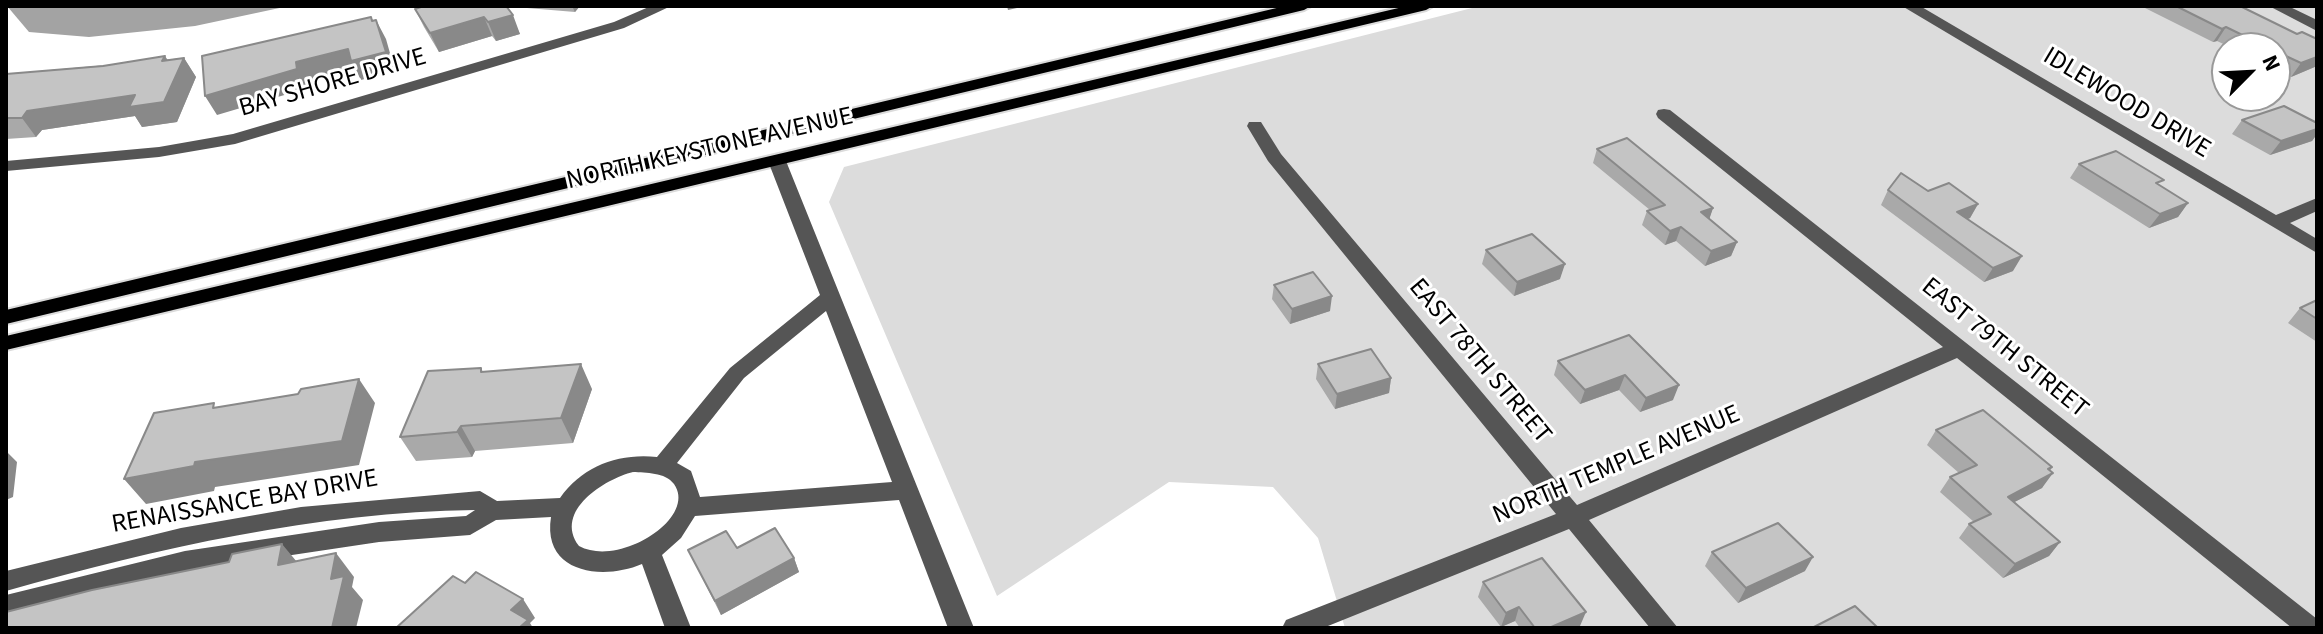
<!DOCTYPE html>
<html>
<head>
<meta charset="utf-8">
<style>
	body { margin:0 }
	#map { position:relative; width:2323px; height:634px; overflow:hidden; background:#fff; font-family:"Source Sans 3",sans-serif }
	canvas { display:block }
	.frame { position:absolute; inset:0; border:8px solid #000; pointer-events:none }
	.north { position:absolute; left:2211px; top:32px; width:80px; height:80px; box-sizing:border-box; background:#fff; border:2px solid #999; border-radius:50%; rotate:66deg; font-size:22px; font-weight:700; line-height:32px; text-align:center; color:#000 }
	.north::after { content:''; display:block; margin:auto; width:28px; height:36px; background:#000; clip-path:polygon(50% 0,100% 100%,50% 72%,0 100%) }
</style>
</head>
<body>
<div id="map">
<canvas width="2323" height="634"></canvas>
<div class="frame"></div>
<div class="north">N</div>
</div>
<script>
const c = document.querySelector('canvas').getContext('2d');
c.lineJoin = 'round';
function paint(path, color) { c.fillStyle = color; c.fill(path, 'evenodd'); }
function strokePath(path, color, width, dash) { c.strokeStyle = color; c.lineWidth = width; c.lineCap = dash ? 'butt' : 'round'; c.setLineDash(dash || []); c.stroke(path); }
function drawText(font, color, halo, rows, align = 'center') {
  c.font = font + ' "Source Sans 3",sans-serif'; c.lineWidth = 6; c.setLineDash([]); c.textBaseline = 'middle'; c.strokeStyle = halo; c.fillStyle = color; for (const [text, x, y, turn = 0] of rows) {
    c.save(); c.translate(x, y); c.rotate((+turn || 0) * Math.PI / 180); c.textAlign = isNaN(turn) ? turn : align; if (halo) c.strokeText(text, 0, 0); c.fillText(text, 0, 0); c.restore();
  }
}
const green = new Path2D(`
	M1480,6H2317V628H1345L1318,538L1273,487L1169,482L997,596L829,202L844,167ZM2227,48H2275V96H2227Z`);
const water = new Path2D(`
	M7,6H289L195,26L89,37L29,32Z`);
const minor = new Path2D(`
	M651,6H671L624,28L235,144L159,157L6,171V161L159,147L233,134L614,22Z
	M1902,6H1920L2276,215L2317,198V211L2290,223L2317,239V253Z
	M2269,6H2288L2317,20V31Z
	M1664,109L1670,110L2317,619V628H2292L1957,358L1589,520L1678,628H1650L1569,529L1323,628H1282L1286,620L1556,514L1268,161L1247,126L1249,122H1261L1281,154L1577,505L1943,347L1658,118L1656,114L1658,110Z
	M777,156L786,161L974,628H948L899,500L695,516L681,538L662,555L691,628H665L642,564C602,581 542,573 551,517L496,520L470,535L379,542L185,571L6,617V595L185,551L379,522L466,516L475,510C317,512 158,548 6,591V571L181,528L301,507L480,491L497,501L560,498C583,466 618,453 657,457L730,368L820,295L768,161ZM826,311L892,482L700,497L691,471L677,463L744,378ZM633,472C646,473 665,472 674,484C698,518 619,568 579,546C553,511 605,479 633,472Z`);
const major = new Path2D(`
	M1285,6H1311L1304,10L6,324V310Z
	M1407,6H1433L1426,10L6,350V336Z`);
const wall = new Path2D(`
	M506,6L520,34L496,41L492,36L439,52L424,27L415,9Z
	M515,6H580L575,12L515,7Z
	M2141,6H2240L2297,34L2317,39V66L2291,77L2275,69V48H2232L2217,41L2213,42Z
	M184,58L196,77L177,122L142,127L135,116L42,130L36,137L6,139V74Z
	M2242,120L2317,123V134L2312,141L2270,155L2232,134Z
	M1597,149L1713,208L1709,219L1737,242L1731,256L1705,266L1676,241L1665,245L1642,225L1647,211L1650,210L1593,163Z
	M2079,164L2188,203L2178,217L2149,228L2070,178Z
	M1888,190L1928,191L1978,204L1970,218L1968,219L2013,271L1984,282L1881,205Z
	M1486,250L1560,279L1514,296L1482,264Z
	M1274,285L1330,311L1290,324L1272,299Z
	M2317,300V342L2288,323L2300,308Z
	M1629,335L1673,400L1640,412L1619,390L1580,404L1554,375L1558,361Z
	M1318,364L1391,378L1389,393L1335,409L1316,379Z
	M481,368L483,372L592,389L573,443L475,451L472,457L416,461L400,437Z
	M1936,430L2052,467L2042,488L2014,502L2060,542L2049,556L2003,578L1959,538L1969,524L1974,522L1940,492L1950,477L1959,473L1927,445Z
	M737,548L794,558L799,572L721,615L688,550Z
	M1712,552L1805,571L1738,603L1705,566Z
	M1483,582L1580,626L1575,628H1520L1515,621L1501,627L1478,597Z`);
const shadedWall = new Path2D(`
	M572,6H580L575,12Z
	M1007,6H1026L1008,10Z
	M513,15L520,34L496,41L488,22Z
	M484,17L492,36L439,52L430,33Z
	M376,20L386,39L395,71L361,80L355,69L307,82L308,88L217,115L205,96L296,62Z
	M2226,27L2217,41L2213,42L2222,29Z
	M165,56L177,74L184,58L196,77L177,122L142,127L135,116L42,130L36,137L22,118L27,111L162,61Z
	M2317,57V66L2291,77L2301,63Z
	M2317,129V134L2312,141L2270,155L2281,141Z
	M2188,203L2178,217L2149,228L2160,214Z
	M1978,204L1970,218L1949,226L1957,212Z
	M1713,208L1708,223L1701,212Z
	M1681,227L1676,241L1665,245L1670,231Z
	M1737,242L1731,256L1705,266L1711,251Z
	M2022,256L2013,271L1984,282L1993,268Z
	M1565,264L1560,279L1514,296L1517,282Z
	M1332,296L1330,311L1290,324L1292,309Z
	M581,364L592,389L573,443L561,418Z
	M1625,375L1619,390L1580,404L1585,390Z
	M1391,378L1389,393L1335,409L1337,394Z
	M359,379L375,403L359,465L215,487L214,491L146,504L124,479L195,462Z
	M1679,385L1673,400L1640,412L1646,398Z
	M461,426L475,451L472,457L457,432Z
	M6,451L17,462L13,497L6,500Z
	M2052,467L2043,479L2053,473L2042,488L1997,511L2008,497Z
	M2060,542L2049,556L2003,578L2015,564Z
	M282,544L302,568L278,565Z
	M336,553L354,577L352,587L363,600L356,628H332L331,579Z
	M1813,557L1805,571L1738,603L1746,588Z
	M794,558L799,572L721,615L715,601Z
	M523,599L535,618L530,623L533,628H519L511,610Z
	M1519,607L1515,621L1501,627L1506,613Z
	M1586,612L1580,626L1575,628H1549Z`);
const building = new Path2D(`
	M424,6H506L513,15L488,22L484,17L430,33L415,9Z
	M2176,6H2240L2297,34L2302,32L2317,39V57L2301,63L2275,51V48H2269L2226,27L2222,29Z
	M371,17L372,21L376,20L386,52L351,61L348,49L296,62L297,69L205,96L202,56Z
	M165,56L162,61L184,58L164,102L129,107L135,95L27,111L22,118H6V74L103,66Z
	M2284,106L2317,123V129L2281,141L2242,120Z
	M1627,138L1713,208L1701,212L1737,242L1711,251L1681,227L1670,231L1647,211L1665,205L1597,149Z
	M2116,151L2164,180L2156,183L2188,203L2160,214L2079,164Z
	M1901,173L1928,191L1949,183L1978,204L1957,212L2022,256L1993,268L1888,190Z
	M1532,234L1565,264L1517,282L1486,250Z
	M1313,272L1332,296L1292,309L1274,285Z
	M2317,300V319L2300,308Z
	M1629,335L1679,385L1646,398L1625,375L1585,390L1558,361Z
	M1371,349L1391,378L1337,394L1318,364Z
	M581,364L561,418L461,426L457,432L400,437L428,371L481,368V372Z
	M359,379L342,441L195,462L194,466L124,479L154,413L214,403L213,408L298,394L301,389Z
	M1983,410L2052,467L2048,469L2053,473L2008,497L2060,542L2015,564L1969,524L1991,514L1950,477L1977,465L1936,430Z
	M1778,523L1813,557L1746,588L1712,552Z
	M775,528L794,558L715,601L688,550L726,531L737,548Z
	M282,544L278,565L336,553L331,579L344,576L332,628H6V612L92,590L229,562L232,554Z
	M1542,558L1586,612L1549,628H1535L1519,607L1506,613L1483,582Z
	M476,572L523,599L511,610L528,620L519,628H396L453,576L465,583Z
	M1855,606L1878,628H1812Z`);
const streetNames = [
	["BAY SHORE DRIVE",333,84,-16],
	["IDLEWOOD DRIVE",2126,104,31],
	["NORTH KEYSTONE AVENUE",710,150,-13],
	["EAST 79TH STREET",2004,349,39],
	["EAST 78TH STREET",1479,362,50],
	["NORTH TEMPLE AVENUE",1617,466,-23],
	["RENAISSANCE BAY DRIVE",245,503,-10]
];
paint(green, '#dcdcdc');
paint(water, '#a3a3a3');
strokePath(major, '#dbdbdb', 4);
paint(minor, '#555');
paint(major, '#000');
paint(wall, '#a9a9a9');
paint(shadedWall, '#898989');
paint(building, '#c4c4c4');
strokePath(building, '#898989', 2);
drawText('26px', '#000', '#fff', streetNames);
</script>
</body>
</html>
